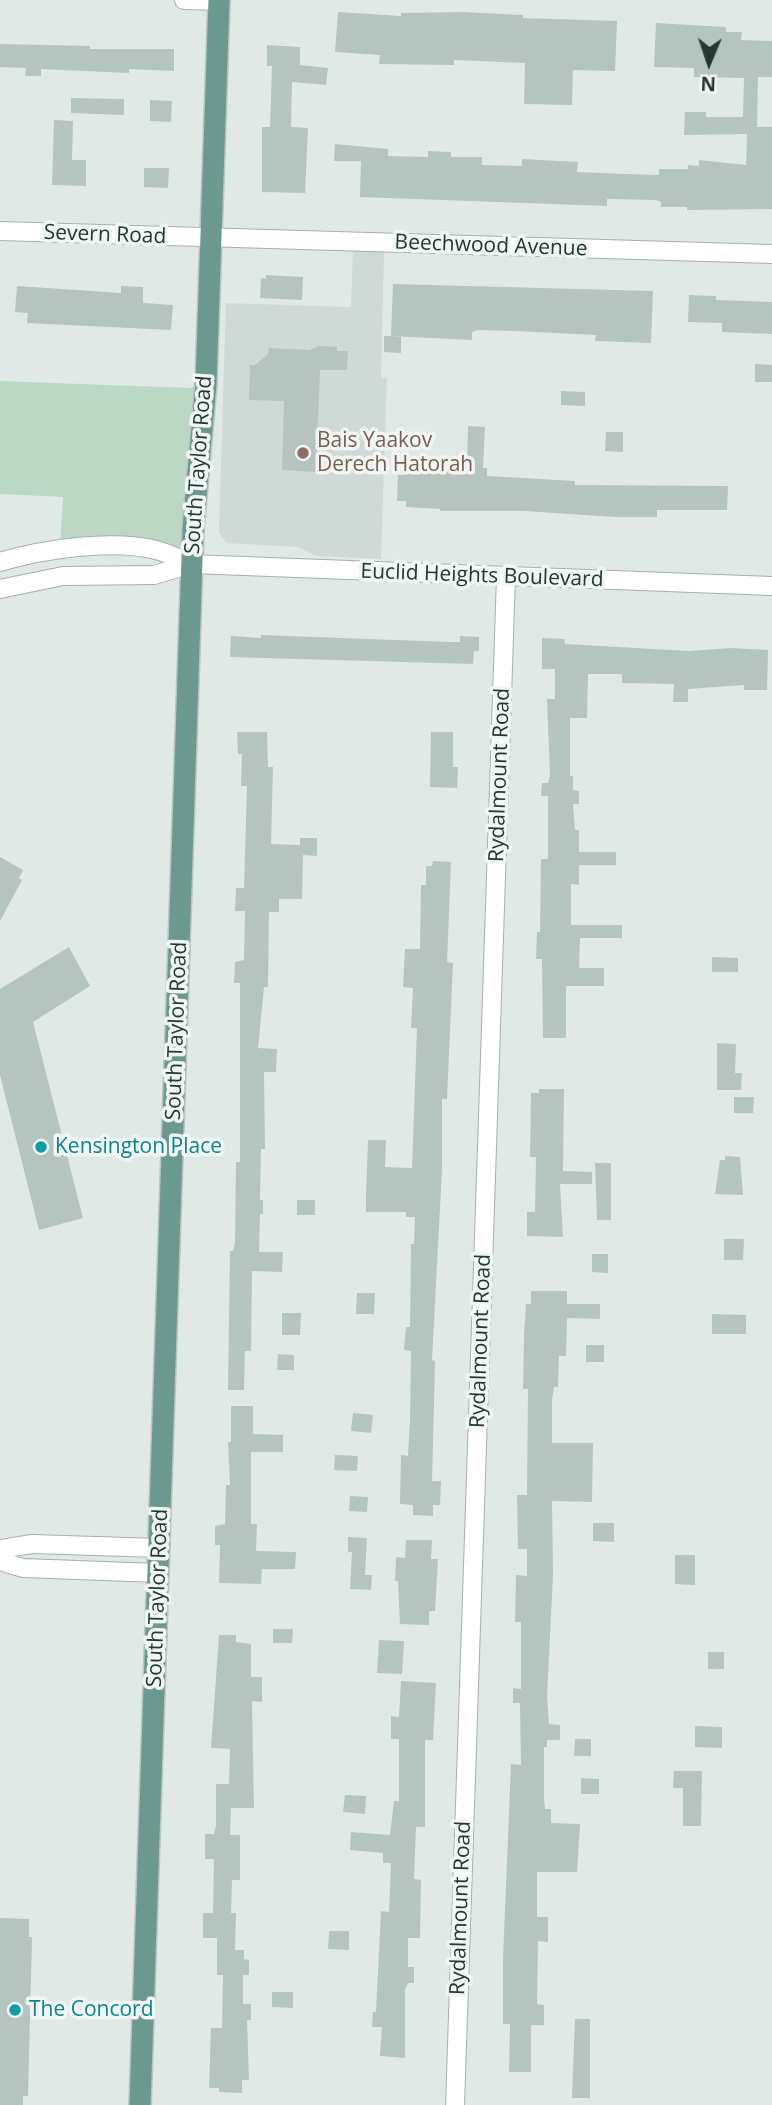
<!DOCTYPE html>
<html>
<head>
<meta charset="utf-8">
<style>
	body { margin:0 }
	#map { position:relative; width:772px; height:2105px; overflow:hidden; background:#e1e9e6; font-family:"Open Sans",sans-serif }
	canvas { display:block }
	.north { position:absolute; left:674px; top:28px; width:70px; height:70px; -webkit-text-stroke:5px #f1f6f4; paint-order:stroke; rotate:182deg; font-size:19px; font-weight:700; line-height:28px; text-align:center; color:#233833 }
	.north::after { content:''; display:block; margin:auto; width:24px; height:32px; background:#233833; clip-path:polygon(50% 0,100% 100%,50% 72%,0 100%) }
</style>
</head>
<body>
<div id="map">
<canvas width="772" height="2105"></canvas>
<div class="north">N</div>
</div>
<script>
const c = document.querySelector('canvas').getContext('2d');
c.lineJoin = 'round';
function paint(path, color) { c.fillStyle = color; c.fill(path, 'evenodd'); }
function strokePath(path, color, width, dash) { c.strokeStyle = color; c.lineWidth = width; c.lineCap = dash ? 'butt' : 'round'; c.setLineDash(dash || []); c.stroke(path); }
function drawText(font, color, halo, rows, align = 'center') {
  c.font = font + ' "Open Sans",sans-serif'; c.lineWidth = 7; c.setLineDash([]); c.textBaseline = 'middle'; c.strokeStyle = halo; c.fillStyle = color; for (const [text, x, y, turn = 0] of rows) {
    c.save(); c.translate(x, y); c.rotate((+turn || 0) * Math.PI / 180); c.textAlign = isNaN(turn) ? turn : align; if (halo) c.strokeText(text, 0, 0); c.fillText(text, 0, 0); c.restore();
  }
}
const built = new Path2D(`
	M353,250L384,251L381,378H387L381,559L316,556L298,547L227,543L219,533V527L226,303L351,307Z`);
const green = new Path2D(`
	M0,381L190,388L206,383L191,564L159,550L60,549L63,497L0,494Z`);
const building = new Path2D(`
	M338,12L401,16V13L463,12L523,15V18L617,21L615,71L573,70L572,105L524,104L525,63L454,60V65L379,64L380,55L335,52Z
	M656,23L726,27V32H742L741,40L772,41V77H758L757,127H772V209L687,210V207H661V202L656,200L607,199V206L360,197L361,161H334L335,144L388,149V156L428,157V151L451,152V157H482V165L522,166V159L578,162L577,172L625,174L659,175V169H688V165L699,166V160L746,165L747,134L684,135L685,112H706V117H743L744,78L694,77V68L654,67Z
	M0,44L90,46V49H174V71L129,69V73L41,69V76H25L26,68L0,67Z
	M267,45L300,47V65L328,68L326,85L292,82L291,127L308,128L305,193L262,192V127H270L272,66H267Z
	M71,98L124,99V115L71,113Z
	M150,100L172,101L171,122L150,121Z
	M54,120L73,121L72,160H86V186L52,185Z
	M144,168H169L168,188L144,187Z
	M266,275L303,277L302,300L260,298L261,278L266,279Z
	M393,284L653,291L651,343L595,341L596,335L516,331L477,330L472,332V340L391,336Z
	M17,286L121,293V286L143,287V303L173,305L171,330L27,323L28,313L15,312Z
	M689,295L716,296V300L772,302V334L722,332V323L688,322Z
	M384,336H401V353L384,352Z
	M319,346L337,347V351H348L347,370H320L316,472L282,470L284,401L249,400L250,365H255L268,354L269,348L309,350Z
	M755,364L772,365V382H755Z
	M561,391L585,392V406L561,405Z
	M468,426L485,427L483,468H487V476L575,481V485L728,486L727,510H657V517H614L524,511H440V509L406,507V501H397L398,475H403V470L467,468Z
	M606,432H623V452L605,451Z
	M261,635L450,642H460V636L479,637V651H474L473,664L230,657L231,636L261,638Z
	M542,638L564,639L565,644L689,651L731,648L768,650L767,690H744V685L688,689V702H673L674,684L622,683V674H588L587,718H570V776H573V790L579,791V804H573L575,830H579V852H616V865H579V885L571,884V925H622V938H580L579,968H604V986H566V1038H543L542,959H536L537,932H540L541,859H548V796H541L542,783H548L550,776L547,699H555V669H542Z
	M237,732H267L268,767H273L271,844L300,845V838H317V856L303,855L302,899H279V912H269L268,987H264L258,1048L277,1049L276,1072H264L265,1149H261L260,1200H263V1214H260L259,1252H283L282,1272L252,1271L251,1351H245L244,1390H228L230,1251H233L235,1243L236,1162H240V983H234L235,962L244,960L245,911H235L236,888H244L247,786H241L242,754H238Z
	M431,732H453V767H458L457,788L430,787Z
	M0,857L23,870L19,878L22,880L0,921Z
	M433,861L451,862L447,962L453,963L447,1099H442V1170L432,1360L435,1361L432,1481H441L440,1505H433V1516L413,1515V1505L400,1504L401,1455L408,1456L410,1420L411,1351L404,1350L406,1327H410L411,1244H414L415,1217H406V1212H366V1195L368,1140H386L385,1167L412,1168L417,1028H411L413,988L403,987L405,949H420L421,885H426V866H432Z
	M69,947L90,986L33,1022L83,1218L39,1230L0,1075V989Z
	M712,957L738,958V972H712Z
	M717,1043L736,1044L735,1073H742L741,1090H717Z
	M539,1089H564L563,1171L592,1172V1184H560L563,1237L527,1236V1212H535L536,1157H530L531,1093H539Z
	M734,1097H754L753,1113H734Z
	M725,1156L740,1157L743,1195L715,1194L720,1160H725Z
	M595,1163H611V1220H597Z
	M297,1200H315V1215H297Z
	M724,1239H744L743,1260H724Z
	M592,1254H608V1273L592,1272Z
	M531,1291H567V1304H600V1319L567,1318L566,1356H559L558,1387H554L552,1399V1443H593L592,1502L552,1501L553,1574L547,1698L549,1724L560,1725V1740H547V1747H544V1799L545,1809H551V1823L580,1824L577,1872H537V1917H548V1942L538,1941L537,2004L544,2005V2025H531V2072H509L510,2024H503V1959L511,1764L521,1765L520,1703H513V1688L521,1689V1622H515L516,1575L527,1576V1549H518L517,1495H527L528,1389H523L524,1335L526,1304H531Z
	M357,1293H375L374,1314H356Z
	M282,1313H301L300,1335H282Z
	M712,1314L746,1315V1334H712Z
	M586,1345H604V1362H586Z
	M278,1354L294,1355V1370H277Z
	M231,1406H253V1434L283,1435V1452H251V1524H257L256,1551L296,1552L295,1569H262L261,1584L219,1583L220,1545H215V1526L225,1524L226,1485H230L228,1442H231Z
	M353,1413L373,1415L371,1433L351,1431Z
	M335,1455L358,1456L357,1471L334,1470Z
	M350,1496L368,1497L367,1512L349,1511Z
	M593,1523H614V1542L593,1541Z
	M348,1537L367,1538L365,1575H372L371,1590L350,1589L352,1552H348Z
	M406,1540H432L431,1559H438L435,1611H429V1625L400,1624L398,1581H395L396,1557L405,1558Z
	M675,1555H695V1585L675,1584Z
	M273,1629H293L292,1643H273Z
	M219,1635H236V1642L251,1644V1677H262V1702L252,1701L254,1808H231L230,1835H240V1880H232L231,1913H236L235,1950H244V1959L249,1960V1975H243V2004H251V2020H247L249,2080H242V2093L219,2092V2088H209L211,2028H222L223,1975H217V1938H203V1913H213L214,1859H205V1834H214L216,1826V1784H229L230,1749L211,1748Z
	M379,1640L404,1641L402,1674L377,1673Z
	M708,1652H724V1669H708Z
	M401,1681L436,1683L433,1740H425V1827H416L414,1879L421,1880L420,1938H408V1967H414V1983H408L405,1990V2058L380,2056L382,2027H372L373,2012H376L381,1911L389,1912L391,1863H383V1853L350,1850L351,1832L390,1835L394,1801H399V1739H391V1716L399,1717Z
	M695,1726L722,1727V1748L695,1747Z
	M575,1739H591V1756H574Z
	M674,1771H702L701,1826H683V1788H673Z
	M581,1778L599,1779V1794H581Z
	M345,1795L366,1796L365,1814L343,1812Z
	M0,1918L29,1919V1937H32L28,2096H23V2105H0Z
	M329,1931H349V1950L328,1949Z
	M272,1992H293V2008L272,2007Z
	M575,2019H590V2098H572Z`);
const minor = new Path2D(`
	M184,0L219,1
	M0,231L772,254
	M0,562C43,549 112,539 156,550C168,553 180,559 191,564
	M0,589L63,576L154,575L191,564L772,586
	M0,1549L32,1544L159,1548
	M0,1561L23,1568L158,1573
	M455,2105L506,577`);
const major = new Path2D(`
	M140,2105L193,529L206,383L219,0`);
const markers = [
	[303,453,7,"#8d6e63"],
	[41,1147,7,"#0f9aa8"],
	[15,2010,7,"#0f9aa8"]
];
const streetNames = [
	["Severn Road",105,235,2],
	["Beechwood Avenue",491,246,2],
	["South Taylor Road",199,465,-86],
	["Euclid Heights Boulevard",482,576,2],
	["Rydalmount Road",500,775,-88],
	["South Taylor Road",177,1031,-88],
	["Rydalmount Road",481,1341,-88],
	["South Taylor Road",158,1598,-88],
	["Rydalmount Road",461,1908,-88]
];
const educationNames = [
	["Bais Yaakov",317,441],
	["Derech Hatorah",317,465]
];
const cultureNames = [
	["Kensington Place",55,1147],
	["The Concord",29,2010]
];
paint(built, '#cfd9d5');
paint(green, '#bcd8c5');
paint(building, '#b6c4bf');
strokePath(minor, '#a4b0ad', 20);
strokePath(major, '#bdc3c2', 24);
strokePath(minor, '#fff', 18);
strokePath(major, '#6b9990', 21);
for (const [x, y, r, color] of markers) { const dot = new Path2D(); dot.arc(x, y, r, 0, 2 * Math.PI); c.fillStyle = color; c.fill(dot); strokePath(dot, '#f1f6f4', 2.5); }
drawText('21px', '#233833', '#f1f6f4', streetNames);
drawText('21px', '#785e54', '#f1f6f4', educationNames, 'left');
drawText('21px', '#0d838f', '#f1f6f4', cultureNames, 'left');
</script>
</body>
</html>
